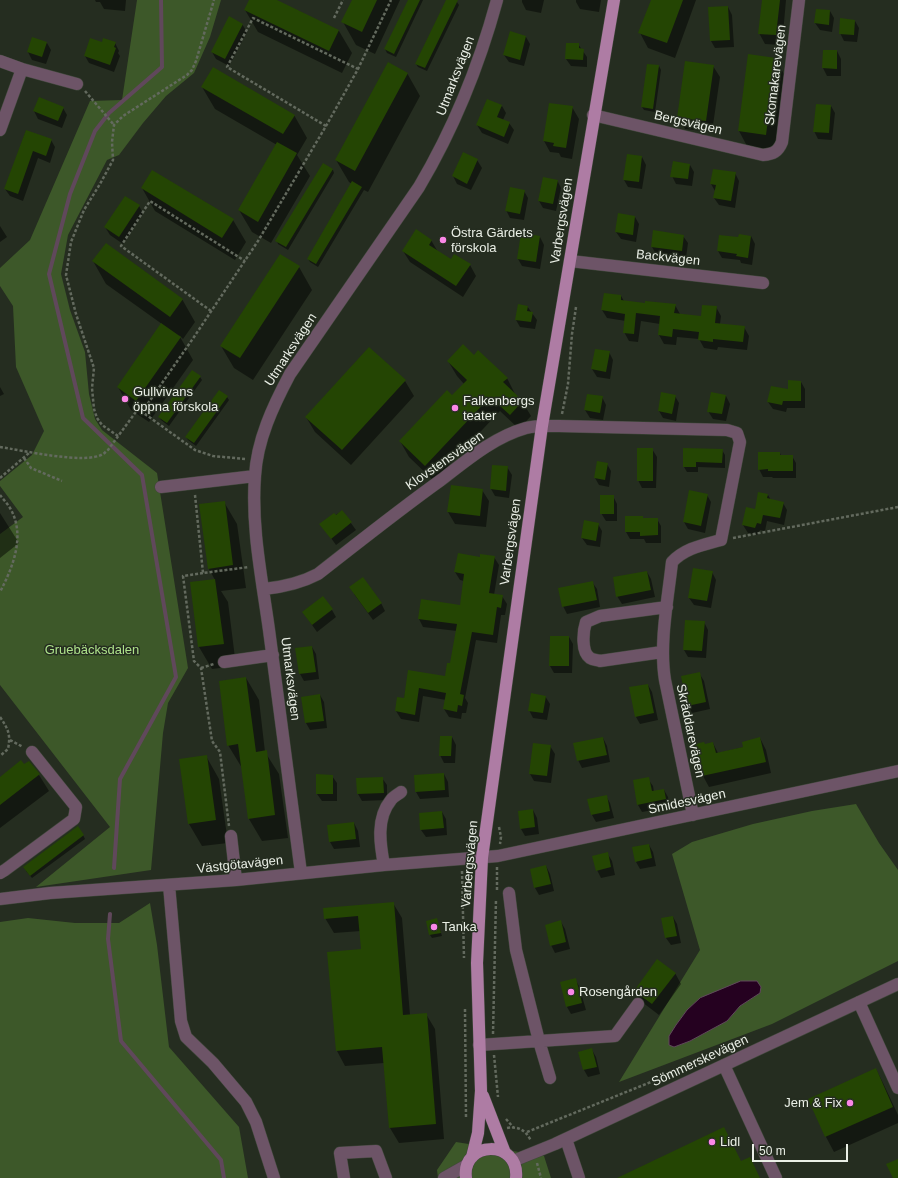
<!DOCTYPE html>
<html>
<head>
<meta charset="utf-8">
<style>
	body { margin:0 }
	#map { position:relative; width:898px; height:1178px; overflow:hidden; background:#252d20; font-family:Arial,sans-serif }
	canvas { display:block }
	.scale { position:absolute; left:752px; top:1144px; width:96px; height:18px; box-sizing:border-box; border:2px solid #eaefe6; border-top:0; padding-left:5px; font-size:12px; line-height:14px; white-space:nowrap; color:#eaefe6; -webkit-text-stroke:3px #252d20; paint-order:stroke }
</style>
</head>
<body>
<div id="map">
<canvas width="898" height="1178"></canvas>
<div class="scale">50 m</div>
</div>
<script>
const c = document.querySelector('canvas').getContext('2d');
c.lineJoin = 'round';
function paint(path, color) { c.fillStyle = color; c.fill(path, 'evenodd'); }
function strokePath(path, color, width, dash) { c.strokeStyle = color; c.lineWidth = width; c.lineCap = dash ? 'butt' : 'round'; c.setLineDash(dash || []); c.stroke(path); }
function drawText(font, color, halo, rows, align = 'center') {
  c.font = font + ' Arial,sans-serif'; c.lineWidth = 3; c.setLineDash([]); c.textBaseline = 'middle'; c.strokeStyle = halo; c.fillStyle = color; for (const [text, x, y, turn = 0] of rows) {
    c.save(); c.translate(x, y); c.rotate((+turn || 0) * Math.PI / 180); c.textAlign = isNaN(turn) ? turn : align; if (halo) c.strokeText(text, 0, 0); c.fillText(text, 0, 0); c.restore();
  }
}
const green = new Path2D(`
	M137,0H221L210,37L194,73L166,96L143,123L119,155L107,160L68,235L61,274L70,310L85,352L89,394L95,419L102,430L157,473L188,668L168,703L163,733L151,870L36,887L110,827L0,685V534L23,517L0,486V481L32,455L44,431L16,367L13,306L0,286V268L30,240L90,101L122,100Z
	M856,804L879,843L898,870V961L772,1024L619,1082L700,950L672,854L692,842L753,824L812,811ZM760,993L740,1006L727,1021L690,1041L674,1047L676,1025L687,1010L700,998Z
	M150,903L157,945L169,1047L239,1127L248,1178H0V922L28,918L75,923H119Z
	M456,1142L544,1156L551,1178H438L437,1170Z`);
const water = new Path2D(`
	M741,981H757L761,987L760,993L740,1006L727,1021L690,1041L674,1047L669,1045V1036L676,1025L687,1010L700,998Z`);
const shadow = new Path2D(`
	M95,0H126L125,11L104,9L100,2H96Z
	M250,0H274L339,31L352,53L342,73L258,32L245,10Z
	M353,0H400L375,54L356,45L343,22Z
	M409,0H423L396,57L387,53L385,49Z
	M447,0H453L457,2L459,5L427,71L418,67L416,64Z
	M522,0H544L541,13L526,10L522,2Z
	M576,0H601L599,12L580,9L576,2Z
	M652,0H696L675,58L648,48L640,33Z
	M763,0H786L782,45L765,44L759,33Z
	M728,7L732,15L734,47L715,48L711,41Z
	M830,11L834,18L832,32L820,30L815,23Z
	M855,21L859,28L857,42L844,41L840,33Z
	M242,24L247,32L229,66L216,59L212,52Z
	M510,33L526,37L530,44L524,66L509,62L504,55Z
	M47,43L51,50L46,64L32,60L28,52Z
	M115,43L119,51L118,53L120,56L114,72L89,63L85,56Z
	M578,44L587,57V67L571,66L566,59Z
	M824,51H837L841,59V76H827L823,68Z
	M749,56L776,59L784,74L775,150L747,146L739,131Z
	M659,66L661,70L655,112L644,110L642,107Z
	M713,66L720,77L712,132L685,129L679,117Z
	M407,73L420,96L368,192L364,190L318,267L310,262L308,259L352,184L349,182L336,160Z
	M202,87L294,115L307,138L297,155L310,176L271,243L252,232L239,210L277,145L215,109Z
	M502,106L506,113L503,120L509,123L514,130L508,144L482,133L477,125Z
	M831,106L835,113L832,140L818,139L814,131Z
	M572,107L579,119L572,159L561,157L559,153L550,152L544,141Z
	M63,108L67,115L62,128L38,119L34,111Z
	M26,131L51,140L55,147L50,163L38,158L23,201L10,196L5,189Z
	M463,154L477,160L482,168L471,190L457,184L453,176Z
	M642,157L646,165L642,189L628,187L624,180Z
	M323,164L333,170L334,173L288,250L278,244L277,241Z
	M690,165L694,172L692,186L676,184L672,176Z
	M735,173L739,181L735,208L719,205L714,198L715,191L711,184Z
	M557,180L561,188L556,211L543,208L539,201Z
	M142,188L233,220L246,242L235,260L155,211Z
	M524,191L528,198L524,220L510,218L506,210Z
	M139,206L143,213L123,244L110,235L105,227Z
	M635,217L639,224L636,242L621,239L616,232Z
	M0,226L7,237L0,242Z
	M683,236L688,243L686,258L656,254L652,247Z
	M751,236L755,244L752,265L741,263L740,260L722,258L718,251Z
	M540,237L544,245L540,269L522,266L518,259Z
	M431,240L438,252L451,261L470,265L476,276L463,297L410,262L403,251Z
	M93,261L182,299L195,322L183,339L179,335L193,360L149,422L131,410L118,387L162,324L106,284Z
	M299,267L312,290L253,380L234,368L221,346Z
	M621,296L624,301L646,305H675L680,314L702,317L716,307L721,316L720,324L744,327L749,336L747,350L718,347L717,350L704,348L699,339L677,337L676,345L664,344L659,335L660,324L641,321L638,342L629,341L624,332L626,321L607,318L602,310Z
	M527,306L537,320L535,329L520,327L516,320Z
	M609,352L613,360L610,379L597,377L592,369Z
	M474,357L507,378L515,394V395L522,401L531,416L519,429L500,411L434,481L409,457L400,441L452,397L464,384L457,376L448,361Z
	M200,377L202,380L169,426L161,420L159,417Z
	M405,381L414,396L351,465L315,432L306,417Z
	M801,382L805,389V408H787L786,412L773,409L768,402L789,391Z
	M0,387L4,394L0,396Z
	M712,394L726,396L730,404L726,421L713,419L708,411Z
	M588,395L602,397L606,405L603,420L590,418L585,410Z
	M675,396L679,403L676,421L663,418L659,411Z
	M227,397L229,400L196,446L188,440L186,437Z
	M652,449L657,457L656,488H642L638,480Z
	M722,450L725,455V468L698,467V472H687L684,467Z
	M780,453L781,456H792L796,463V478H773L772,477H763L759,469Z
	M607,464L611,471L609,487L599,485L595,478Z
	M507,467L512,475L509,498L495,496L491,489Z
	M452,486L482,490L489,501L486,527L455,524L448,512Z
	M707,495L711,502L705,533L688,529L684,522Z
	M768,495L771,500L783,503L787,510L784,525L767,521L765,531L760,530L759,535L748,533L743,525Z
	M613,496L617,504V521H606L601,513Z
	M224,502L237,524L246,588L221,591L228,602L236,666L212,669L199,647L215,580L209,569Z
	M342,511L356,530L336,545L321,524Z
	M0,513L19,543L0,558Z
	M657,519L661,526V543H646L644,539H630L626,532Z
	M598,524L602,531L600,547L587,545L582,538Z
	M459,554L481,558L494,557L499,565L494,595L502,596L507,604L505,615H501L497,643L476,640L465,698L468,703L466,713H462L461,719L449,717L444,709L446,700L423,696L419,722L401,719L396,711L404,699L409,671L446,677L451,665L457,631L423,627L419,619L461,606L464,581L460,580L455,572Z
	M647,572L651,579L655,597L622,604L617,596Z
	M712,572L716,580L711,608L694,605L689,598Z
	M592,582L597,589L600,607L567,614L563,606Z
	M354,594L381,603L385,611L373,620Z
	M332,610L336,617L317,632L303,612Z
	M704,622L708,630L706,658L688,657L684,650Z
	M569,637L573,644L572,673H554L550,666Z
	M312,647L316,654L319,679L304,681L300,674Z
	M699,673L704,681L710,709L692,713L688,705Z
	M246,678L259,700L265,752L279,774L288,838L262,841L249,819L242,768L228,745Z
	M648,685L652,692L658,720L640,724L636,717Z
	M320,695L324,702L327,728L310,730L306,723L302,698Z
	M545,696L550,704L547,720L533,718L529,710Z
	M452,737L456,745L455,763H444L440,755Z
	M603,738L607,746L610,762L582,768L578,760Z
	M760,738L766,750L771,773L709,787L703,776L696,745H705L713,743L718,753L744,747Z
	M550,746L555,754L551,783L534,781L530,774Z
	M206,756L219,779L228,843L202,846L189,824L180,760Z
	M29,762L39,775L49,791L0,828V778Z
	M444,774L448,782L449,797L420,799L416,792Z
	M332,776L337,783V801H322L317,794Z
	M382,778L387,785V800L362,801L358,794Z
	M648,779L653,786L654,792L664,790L668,797L670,807L642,812L638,805Z
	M606,796L610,803L614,818L596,822L592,815L589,800Z
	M533,810L537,818L539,834L525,836L521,829Z
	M442,812L446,819L447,835L426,837L421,830Z
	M354,823L358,831L360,847L334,849L330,842Z
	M83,835L85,839L32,878L26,871Z
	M649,845L653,852L656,866L640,869L636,862Z
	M607,853L612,861L615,875L601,878L597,870Z
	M546,866L550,874L554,891L539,895L535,888L531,870Z
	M393,903L402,918L410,1015L426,1014L435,1029L444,1139L399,1143L390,1128L384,1063L345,1066L337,1051L362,950L361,931L334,933L325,918Z
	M673,917L677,924L681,943L671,945L666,938L662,919Z
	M437,920L442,936L432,938L430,935Z
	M561,922L565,929L570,949L555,953L551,945Z
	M675,973L681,984L659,1015L642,1002L635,991Z
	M575,979L579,986L586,1010L571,1014L567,1007Z
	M592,1050L596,1057L600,1074L588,1077L584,1070L579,1053Z
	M876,1069L884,1085L898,1115V1123L834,1152L826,1137L809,1099Z`);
const stream = new Path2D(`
	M114,868L120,779L176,677L142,475L83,418L49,274L70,194L95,131L109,113L162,67L161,0
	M110,914L108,939L121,1041L221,1160L224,1178`);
const building = new Path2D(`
	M249,0H277L339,30L329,51L244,10Z
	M352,0H377L362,32L341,22Z
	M408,0H420L394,54L384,49Z
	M446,0H458L425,68L415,64Z
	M651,0H683L667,43L638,33Z
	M762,0H780L776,35L758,34Z
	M728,6L730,40L710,41L708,7Z
	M816,9L830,10L829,25L814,23Z
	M229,16L243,24L225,59L211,52Z
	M840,18L855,20L854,35L839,34Z
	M510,31L526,36L520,60L503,55Z
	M32,37L47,42L42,57L27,52Z
	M90,38L102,42L103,38L116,42L114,47L116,48L110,65L84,56Z
	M566,43H579V48L584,49L583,60L565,59Z
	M823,50H837V69L822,68Z
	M748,54L776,58L766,135L738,131Z
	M685,61L714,65L706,121L677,118Z
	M388,62L408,73L355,171L335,160Z
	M647,64L659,65L653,109L641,107Z
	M213,67L295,115L283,134L201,87Z
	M39,97L64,107L58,121L33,111Z
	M487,99L502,105L497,117L510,122L504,137L476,125Z
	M549,103L573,106L566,148L553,146L554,143L543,141Z
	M816,104L831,105L829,133L813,132Z
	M26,130L52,139L46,156L33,151L18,194L4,189Z
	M277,142L297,153L258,222L238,210Z
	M463,152L478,159L467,184L452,176Z
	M627,154L642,156L639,182L623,180Z
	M673,161L690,164L688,179L670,177Z
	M323,163L333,169L286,247L275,241Z
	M713,169L736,172L731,201L713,198L716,185L710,184Z
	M152,170L234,219L222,238L141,188Z
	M543,177L558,180L553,204L538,201Z
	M352,181L362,187L316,264L307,259Z
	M510,187L525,190L520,214L505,211Z
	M125,196L140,205L119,237L104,227Z
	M618,213L635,216L633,235L615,232Z
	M416,229L432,240L429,245L451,259L454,254L471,264L456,286L402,251Z
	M653,230L684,235L682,251L651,247Z
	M521,233L540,236L536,262L517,259Z
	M739,234L751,236L748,258L736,256L737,254L717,251L719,235L738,237Z
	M106,243L183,299L170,317L92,261Z
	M280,254L300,266L240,358L220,346Z
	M604,293L621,295V300L645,303V301L676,304L674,313L701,316L702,305L717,306L715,323L745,326L743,342L713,339V342L698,340L699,332L673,329L672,337L658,335L660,316L636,313L634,334L623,333L625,314L601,310Z
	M518,304L528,306L527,311L533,312L531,322L515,320Z
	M161,323L181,337L136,401L117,387Z
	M463,344L474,355L478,350L508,378L503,382L523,401L510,415L490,397L425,466L399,441L447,390L452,395L467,380L447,361Z
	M369,347L406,380L342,450L305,417Z
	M595,349L610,351L606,372L591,369Z
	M192,370L201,376L167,423L158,417Z
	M788,380L801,381V401H783L782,405L767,402L771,386L788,389Z
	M219,390L228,396L194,443L185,437Z
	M661,392L676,395L672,414L658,411Z
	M711,392L726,395L722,414L707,412Z
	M587,394L603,396L600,413L584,410Z
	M637,448H653V481H637Z
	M683,448L723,449L722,463L696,462V467H683Z
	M758,452H780V455H793V471H768V469L758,470Z
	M597,461L608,463L605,480L594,478Z
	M492,465L508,466L506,491L490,489Z
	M451,485L483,489L480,516L447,512Z
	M689,490L708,494L701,526L683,522Z
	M758,492L768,494L767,498L784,502L780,518L763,515L761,524L757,523L755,528L742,525L746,507L755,509Z
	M600,495H614V514H600Z
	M225,501L233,565L208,569L199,504Z
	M342,510L352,522L331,539L319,524L334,513L336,515Z
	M625,516H643V518H658V535L640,536V532H625Z
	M584,520L599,523L596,541L581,538Z
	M458,553L480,557V554L495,556L489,593L503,595L501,608L497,607L493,635L472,632L460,694L464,695L462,706L458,705L457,712L443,709L446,693L419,688L415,715L395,711L397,697L404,698L408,670L445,676L447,663H450L457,624L418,619L421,599L460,605L464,574L454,572Z
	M693,568L713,571L707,601L688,598Z
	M647,571L651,590L616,597L613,577Z
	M363,577L382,603L368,613L349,587Z
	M215,579L224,644L198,647L190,582Z
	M593,581L597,600L562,607L558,588Z
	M323,596L333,609L312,625L302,612Z
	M685,620L705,621L702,651L683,650Z
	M550,636H569V666H549Z
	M312,646L316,672L299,674L295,648Z
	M700,672L706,702L687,706L681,676Z
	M246,677L256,752L267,750L275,815L248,819L238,744L227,746L219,681Z
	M648,684L654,713L635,717L629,687Z
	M531,693L546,696L543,713L528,711Z
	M320,694L324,721L305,723L301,697Z
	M440,736H452L451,756H439Z
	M603,737L607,755L577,761L573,743Z
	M760,737L766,762L702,776L695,744L704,742L705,744L713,742L716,753L743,747L742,742Z
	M533,743L551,745L547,776L529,774Z
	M207,755L216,820L188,824L179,759Z
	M21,760L24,764L29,761L40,774L0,805V777Z
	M444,773L445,790L415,792L414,775Z
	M316,774L333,775V794H316Z
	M383,777L384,793L357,794L356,778Z
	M649,777L652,791L664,789L666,799L637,805L633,780Z
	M607,795L610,811L591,815L587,799Z
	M533,809L535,827L520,829L518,811Z
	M442,811L444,828L420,830L419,813Z
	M354,822L356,839L329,842L327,825Z
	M78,826L84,835L30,876L23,867Z
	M649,844L652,858L635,862L632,847Z
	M608,852L611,867L596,871L592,856Z
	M546,865L551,884L534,888L530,869Z
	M394,902L403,1015L427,1013L436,1124L389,1128L382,1047L336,1051L327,952L361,949L358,916L324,919L323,908Z
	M673,916L677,936L665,938L661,918Z
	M437,918L441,933L429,935L426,921Z
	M561,920L566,942L550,946L545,925Z
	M657,959L676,973L652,1004L634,991Z
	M576,978L582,1003L566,1007L560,982Z
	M592,1048L597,1067L583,1070L578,1052Z
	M876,1068L893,1107L825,1137L808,1099Z
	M724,1127L741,1161L750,1157L760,1178H617Z
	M898,1159V1178H893L886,1164Z`);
const path = new Path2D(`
	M334,18L343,0
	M85,91L114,125
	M326,126L227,67L253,18L358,69
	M211,311L121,246L150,201L245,261
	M142,412L194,337L258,241L326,126L358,69L391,0
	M562,414L568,384L572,334L576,307
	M118,436L102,425L97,418L94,409L92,388L94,368L76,314L66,275L71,242L84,210L100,184L113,160L112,142L114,125L123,116L187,75L192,70L196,61L214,0
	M0,447C21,450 86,465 103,454C105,453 106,451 108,450L138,409L195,450L213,456L245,459
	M24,458L31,468L62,481
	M0,478L29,453
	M0,495C3,499 7,503 10,508C26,535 13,567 0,592
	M195,495L203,573L249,567
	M733,538L898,507
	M203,573L183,576L194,661L201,668L212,741L220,752L229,826
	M201,668L214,664
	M0,717C8,729 11,734 8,749L0,756
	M10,740L23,747
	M499,827L501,837L500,844
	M462,871L464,958
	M497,890V867
	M465,1009L466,1118
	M493,1034L496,899
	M494,1055L498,1097
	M506,1119L513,1127
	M507,1128C518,1126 526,1130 531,1141
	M527,1132L698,1063
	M537,1163L541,1178`);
const minor = new Path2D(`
	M0,61L22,69L77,84
	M593,115L763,155C773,154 778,152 782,142L799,0
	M0,130L22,69
	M570,261L763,283
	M161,487L255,476
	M264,589C283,587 301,583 318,574C359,542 399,510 441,480C467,460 494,437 526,428C537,425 548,426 559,426L727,430L737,433L740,442L721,540C703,545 685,548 672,562C668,599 659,643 665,680L693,815
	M662,652L600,661C597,660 593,660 590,658C581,652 583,631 586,622L600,616L667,607
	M224,662L273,655
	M231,836L236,880
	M384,865C380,844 376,818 391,800C393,797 397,795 401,792
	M0,873L5,870L74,819L76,807L32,752
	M301,873C290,792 280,711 269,630C262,579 251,527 255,476C257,440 273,406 290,374L419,187C454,128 479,66 497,0
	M169,885L181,1021L186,1037L213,1063L246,1102L256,1122L274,1178
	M509,893L516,950L539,1041L550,1078
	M0,899L50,893L236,880L384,865L498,856L898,771
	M859,1002L898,1088
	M479,1045L615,1036L638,1004
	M724,1065L776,1178
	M566,1139L579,1178
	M513,1161L555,1144L898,984
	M344,1178L340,1153L376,1151L386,1178
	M444,1178L467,1165`);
const major = new Path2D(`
	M483,1096L505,1153
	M472,1157L478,1133L481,1091L477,963L482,858L542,426L614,0
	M466,1178C461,1140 520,1139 516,1178`);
const markers = [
	[443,240,4,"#fa87e6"],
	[125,399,4,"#fa87e6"],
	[455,408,4,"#fa87e6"],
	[434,927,4,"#fa87e6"],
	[571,992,4,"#fa87e6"],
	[850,1103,4,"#fa87e6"],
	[712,1142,4,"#fa87e6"]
];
const streetNames = [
	["Skomakarevägen",776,75,-83],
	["Utmarksvägen",456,76,-69],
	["Bergsvägen",688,123,13],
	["Varbergsvägen",562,221,-81],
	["Backvägen",668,258,6],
	["Utmarksvägen",291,350,-57],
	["Klovstensvägen",445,461,-35],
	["Varbergsvägen",511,542,-82],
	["Utmarksvägen",290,679,83],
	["Skräddarevägen",690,731,78],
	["Smidesvägen",687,802,-12],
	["Varbergsvägen",470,864,-85],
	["Västgötavägen",240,865,-6],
	["Sömmerskevägen",700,1061,-25]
];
const poiNames = [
	["Östra Gärdets",451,233],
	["förskola",451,248],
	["Gullvivans",133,392],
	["öppna förskola",133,407],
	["Falkenbergs",463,401],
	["teater",463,416],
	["Tanka",442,927],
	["Rosengården",579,992],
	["Jem & Fix",842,1103,"right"],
	["Lidl",720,1142]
];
const parkNames = [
	["Gruebäcksdalen",92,650]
];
paint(green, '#3d5829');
paint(water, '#250120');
strokePath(water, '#60485b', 1);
paint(shadow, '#0007');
strokePath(stream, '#60485b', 4);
paint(building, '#244503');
strokePath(minor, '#41483c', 13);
strokePath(major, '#41483c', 13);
strokePath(path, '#636a5e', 2.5, [3, 2]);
strokePath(minor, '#6d5467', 12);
strokePath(major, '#ae7ca4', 12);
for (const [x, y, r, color] of markers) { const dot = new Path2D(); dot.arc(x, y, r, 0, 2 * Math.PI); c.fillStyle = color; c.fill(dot); strokePath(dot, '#252d20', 1.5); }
drawText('13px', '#eaefe6', '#252d20', streetNames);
drawText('13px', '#eaefe6', '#252d20', poiNames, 'left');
drawText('13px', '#ade18a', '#252d20', parkNames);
</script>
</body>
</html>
